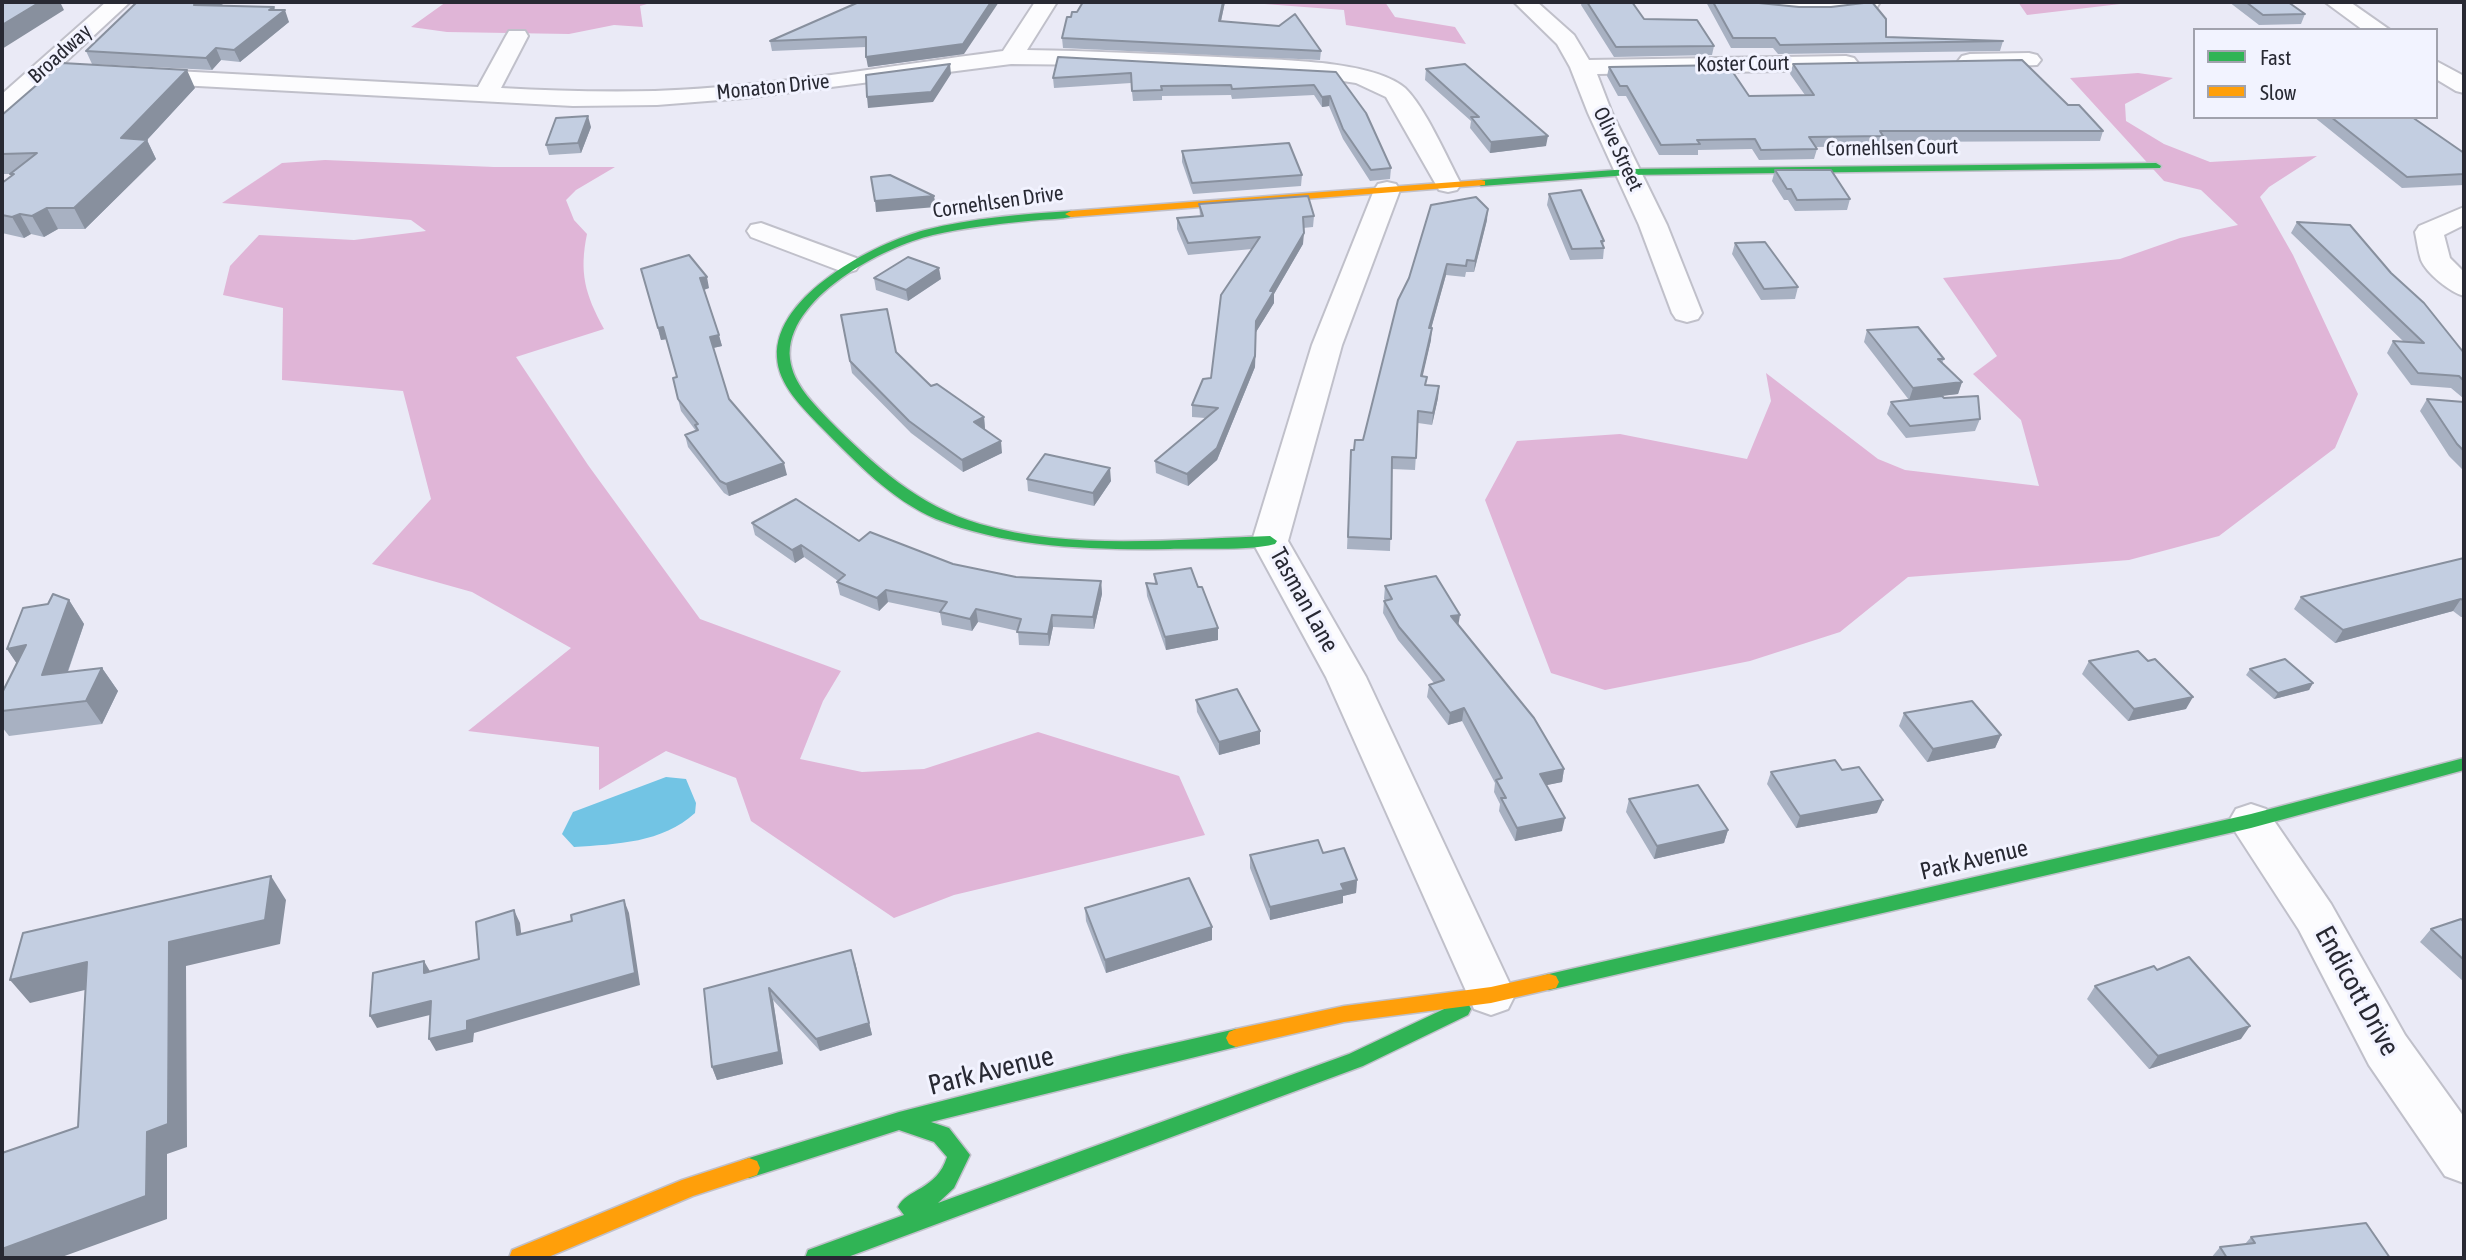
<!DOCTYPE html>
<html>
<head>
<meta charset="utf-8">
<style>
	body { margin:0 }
	#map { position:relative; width:2466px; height:1260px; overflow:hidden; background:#eaeaf6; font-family:"Asap Condensed",sans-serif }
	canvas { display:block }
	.frame { position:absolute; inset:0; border:4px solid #282933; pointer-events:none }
	.legend { position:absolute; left:2193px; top:28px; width:245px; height:91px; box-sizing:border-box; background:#f2f3ff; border:2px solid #a1a2ad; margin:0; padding:9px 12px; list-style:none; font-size:21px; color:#282933 }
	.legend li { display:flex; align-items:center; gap:14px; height:35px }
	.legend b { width:35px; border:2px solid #a1a2ad }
</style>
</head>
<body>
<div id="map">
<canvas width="2466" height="1260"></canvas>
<div class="frame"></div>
<ul class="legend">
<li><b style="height:9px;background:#30b455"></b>Fast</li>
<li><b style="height:9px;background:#ff9f0a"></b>Slow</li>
</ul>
</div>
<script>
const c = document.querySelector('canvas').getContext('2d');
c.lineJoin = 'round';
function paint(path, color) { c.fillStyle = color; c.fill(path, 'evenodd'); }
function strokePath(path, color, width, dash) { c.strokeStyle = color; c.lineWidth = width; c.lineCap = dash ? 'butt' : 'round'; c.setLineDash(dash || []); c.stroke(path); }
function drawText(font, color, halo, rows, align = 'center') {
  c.font = font + ' "Asap Condensed",sans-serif'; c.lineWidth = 6; c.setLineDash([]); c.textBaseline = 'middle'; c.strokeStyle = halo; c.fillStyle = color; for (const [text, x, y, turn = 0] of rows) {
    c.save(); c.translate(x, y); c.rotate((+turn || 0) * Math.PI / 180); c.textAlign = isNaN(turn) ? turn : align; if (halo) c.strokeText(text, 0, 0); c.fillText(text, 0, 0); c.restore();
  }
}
const forest = new Path2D(`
	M446,2H654L640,6L643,27L614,25L569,34L447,32L411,27Z
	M1238,2H1385L1395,17L1455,27L1466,44L1346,25L1344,10Z
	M2018,2H2137L2027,15Z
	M2138,73L2173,78L2125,104L2126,121L2164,144L2210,162L2317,156L2269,187L2260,197L2293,255L2358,394L2335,448L2219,536L2129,560L1908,577L1840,632L1750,661L1605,690L1551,673L1485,500L1517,441L1620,434L1747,459L1771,401L1766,373L1878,459L1905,470L2039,486L2021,420L1973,374L1997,356L1943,278L2120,259L2180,238L2238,225L2201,190L2164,181L2070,78Z
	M325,160L494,167H615L576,190L566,200L574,220L587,234C579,273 585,294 604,329L516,357L588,465L700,619L841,671L823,701L800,759L862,772L924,769L1038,732L1179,776L1205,835L954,895L894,918L751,821L736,778L666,751L599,790V747L468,731L571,648L472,592L372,564L431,499L403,391L282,380L283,308L223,295L230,266L259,235L354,240L426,231L411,220L222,203L282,163Z`);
const water = new Path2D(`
	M666,777L686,779L696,803L695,813C662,843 617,844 574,847L562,834L573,812Z`);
const street = new Path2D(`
	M106,2H130L62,65L478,87L506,36L509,31H525L528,36L501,88C553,91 604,92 655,91C771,87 888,66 1003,51L1035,2H1057L1027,50C1091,51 1154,54 1218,57C1263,60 1371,58 1405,88C1425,107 1447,158 1461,184L1457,190L1448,192L1439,190L1386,97L1356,83L1317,77L1103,65L1011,64L745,98L657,105L573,106L48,78L11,112L2,114V94Z
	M1514,2H1537L1574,35L1589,60L1846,56L1854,58L1858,63L1854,68L1846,70L1597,74L1612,113L1667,225L1702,313L1698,319L1687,322L1676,319L1672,313L1639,225L1588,113L1570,67L1557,44Z
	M1738,2H1880L1877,7C1834,17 1792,15 1749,9L1741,7Z
	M2325,2H2350L2390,30H2363Z
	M2029,53L2037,55L2041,60L2037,65L1970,68L1962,66L1958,61L1962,56L1970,54Z
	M2436,61L2464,76V93L2456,91L2436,79Z
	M1387,182L1396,184L1400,190L1342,345L1288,541L1366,677L1515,995L1508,1009L1491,1015L1474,1009L1326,677L1252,541L1312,345L1374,190L1378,184Z
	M2464,207V225L2444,235L2450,258L2464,272V296C2450,292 2427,274 2421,260C2418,251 2417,241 2415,232L2419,226Z
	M761,223L856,258L860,264L856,270L846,273L751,237L747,231L751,225Z
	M2251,804L2266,809L2331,904L2405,1035L2464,1117V1183L2445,1176L2369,1065L2299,930L2236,833L2229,821L2236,809Z`);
const fast = new Path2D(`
	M2156,163L2161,166L2160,168L1628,175L1481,186L1476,183L1481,180L1628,169Z
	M1071,211L1077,214L1075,216C1060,220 1043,219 1028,221C996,224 964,228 933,235C885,246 784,298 790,359C793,384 813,403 829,420C874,465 918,506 980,524C1072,551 1175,539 1270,536L1277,541L1275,544C1250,551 1198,548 1170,549C1091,550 1010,548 936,519C891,500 855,461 821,427C803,408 778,385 777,357C774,295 875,243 925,230C972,218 1022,214 1071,211Z
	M2464,758V770L2251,828L1549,990L1542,988L1539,982L1542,976L1549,974L2251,814Z
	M1461,1001L1468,1003L1471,1009L1468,1015L1363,1066L845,1258H805L808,1250L904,1215L898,1207C906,1189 937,1190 947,1157L934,1142L899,1130L749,1178L741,1175L738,1168L741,1161L749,1158L899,1112L1122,1055L1236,1029L1243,1032L1246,1038L1243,1044L1236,1047L931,1122L949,1128L970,1155L954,1188L938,1203L1349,1054Z`);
const slow = new Path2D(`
	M1481,180L1485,181V185L1071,217L1065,214L1071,211Z
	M1549,974L1556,976L1559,982L1556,988L1491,1003L1344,1022L1236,1047L1229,1044L1226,1038L1229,1032L1236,1029L1344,1006L1491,987Z
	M749,1158L757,1161L760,1168L757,1175L693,1196L546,1258H509L512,1250L682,1180Z`);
const wall = new Path2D(`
	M859,2L964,54L868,67L866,47L772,51L770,41Z
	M1083,2H1225L1221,21L1321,51L1320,60L1063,48L1062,38L1071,17L1077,12Z
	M1582,2H1632L1644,19L1714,46L1712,55L1614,57L1581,5Z
	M1706,2H1749L1886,37L2003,41L2000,51L1778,54L1773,48H1731Z
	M1952,2H2001L1954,3Z
	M2229,2H2288L2305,14L2301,24L2259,25Z
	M220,6L274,7L275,10L289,22L240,62L221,60L212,70L92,64L86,51Z
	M1058,57L1336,72L1391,168L1390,179L1370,181L1343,139L1329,106L1322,107L1314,95L1232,99L1231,95L1162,96V100L1133,101L1131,83L1054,88L1053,78Z
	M1793,64L2068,105L2103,131L2100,141L1881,142L1880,146L1816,147L1817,149L1814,159L1759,160L1752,149L1698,150V155H1659L1626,96H1618L1607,76L1609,67L1749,96L1805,95L1790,74Z
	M1426,69L1546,146L1490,153L1470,128L1471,121L1425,80Z
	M195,88L147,140L156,159L85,229H58L44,237L31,234L24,238L2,233V183L11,176V174H2V115Z
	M2314,117H2412L2464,153V185L2402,188Z
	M591,127L581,153L549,155L546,145Z
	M1182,151L1302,175L1301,186L1193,194L1182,162Z
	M1775,170L1850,199L1847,210L1795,211L1788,200H1784L1772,181Z
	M1549,194L1604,241L1603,245L1604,248L1603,259L1570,260L1547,205Z
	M1199,204L1314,216L1313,227L1303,228V244L1274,294V303L1256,332L1255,367L1217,460L1188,486L1156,473L1155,461L1205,418L1192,417V405L1211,378L1252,249L1188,255L1177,229V218L1200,216Z
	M1487,220L1474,272H1466L1465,277L1446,275L1431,328V340L1422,376L1426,385L1439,386L1438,398L1432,425L1418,423L1415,470L1392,469L1390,551L1347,549L1351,450H1354L1363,440L1398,300Z
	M2297,222L2391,273L2464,353V397L2463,398L2451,388L2411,385L2387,353L2393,341L2404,342L2291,233Z
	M1735,243L1798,287L1795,299L1761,300L1732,254Z
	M641,269L709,288L704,290L722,346L713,348L729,399L787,475L729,496L724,493L688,447L685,435L696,431L681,411L678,399L677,377L667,339L661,340Z
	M874,278L941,279L908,301L876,290Z
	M841,315L896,352L931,386L984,417L985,429H984L1002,453L963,472L911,433L852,373Z
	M1867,330L1944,359L1942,363L1962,382L1958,394L1928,397L1944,398L1980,419L1975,431L1906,438L1887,414L1891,402L1909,400L1864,342Z
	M2427,399L2464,402V471L2449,456L2420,411Z
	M1027,479L1111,481L1094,506L1028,491Z
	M752,523L859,541L953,564L1016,577L1101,581L1102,594L1094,629L1053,627L1049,646L1019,645L1018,631L978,622L972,631L942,625L940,613L888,602L879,611L840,595L837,582L838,581L804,557L795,563L755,535Z
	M2464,558V617H2461L2453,611L2335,643L2294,609L2301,597Z
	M1154,574L1218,640L1166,650L1147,596L1146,583L1155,584Z
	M1385,586L1458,626L1564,769L1562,782L1546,785L1562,831L1515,841L1499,811L1500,804L1494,792L1495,783L1462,721L1448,725L1427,697L1429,685L1434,683L1398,640L1383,613L1384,601L1385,600L1384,599Z
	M69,600L84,624L68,672L102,668L118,691L102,724L9,736L2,727V692L17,663L7,649Z
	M2089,661L2186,709L2128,721L2082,674Z
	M2250,669L2313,683L2309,690L2274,699L2246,675Z
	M1196,700L1260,731V744L1219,755L1197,712Z
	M1904,713L2001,735L1995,748L1927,762L1899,726Z
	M1842,770L1877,813L1796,828L1767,784L1771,772Z
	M1629,799L1728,830L1724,843L1654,859L1626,812Z
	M1250,855L1357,880L1356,893L1343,896V903L1270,920L1250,868Z
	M1085,908L1212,927V940L1106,973L1086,921Z
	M2464,922V982L2420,942L2431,929Z
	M851,950L872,1035L820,1051L773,1000L783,1064L717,1080L712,1067L704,989Z
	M2095,986L2241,1039L2149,1069L2087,999Z
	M2251,1237L2390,1258H2211L2220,1247L2245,1244Z`);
const shadedWall = new Path2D(`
	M40,2H60L64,10L2,49V25Z
	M201,2H227L199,17L194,5Z
	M991,2H999L964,54L868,67L866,57Z
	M1223,2H1225L1219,30V21Z
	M274,7L277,16L285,10L289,22L240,62L234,50Z
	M216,48L221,60L212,70L206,58Z
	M950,64L951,74L933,102L868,108L867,97Z
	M187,70L195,88L146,141L147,140L156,159L85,229L74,208L121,138Z
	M1330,96L1329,106L1322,107V97Z
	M588,116L591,127L581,153L578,143Z
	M1548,136L1546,146L1490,153L1491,142Z
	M934,196L936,207L876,212L875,201Z
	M47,208L58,229L44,237L32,216Z
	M1488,209L1487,220L1474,272L1475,261Z
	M20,214L31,234L24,238L12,217Z
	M1304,233L1303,244L1274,294V303L1256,332L1255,367L1217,460L1188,486L1187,474L1270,291Z
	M1447,264L1446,275L1428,340L1429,328Z
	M939,268L941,279L908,301L906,290Z
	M707,277L709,288L703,290L700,278Z
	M663,327L667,339L661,340L658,328Z
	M1432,328L1431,340L1420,388L1421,376Z
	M719,335L722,346L713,348L710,337Z
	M1962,382L1958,394L1909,400L1913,388Z
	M1439,386L1438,398L1432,425L1433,413Z
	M984,417L985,429L975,434L974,422Z
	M1001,441L1002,453L963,472L962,460Z
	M784,463L787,475L729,496L726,484Z
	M1110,468L1111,481L1094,506L1093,493Z
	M801,545L804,557L795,563L792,550Z
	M1101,581L1102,594L1094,629L1093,617Z
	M886,590L888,602L879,611L877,598Z
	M2461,599L2453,611L2335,643L2343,630Z
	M69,600L84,624L58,699L42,675Z
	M976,609L978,622L972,631L970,619Z
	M1052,615L1053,627L1049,646L1048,634Z
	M1460,615L1458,627L1451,616Z
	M1218,628V640L1166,650L1165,637Z
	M26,645L23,673L7,649Z
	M102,668L118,691L102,724L86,701Z
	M2313,683L2309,690L2274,699L2278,693Z
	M2193,697L2186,709L2128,721L2134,709Z
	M1464,708L1462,721L1448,725L1450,713Z
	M1260,731V744L1219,755V742Z
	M2001,735L1995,748L1927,762L1933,749Z
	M1564,769L1562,782L1538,787L1540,774Z
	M1883,800L1877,813L1796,828L1800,816Z
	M1565,818L1562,831L1515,841L1517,828Z
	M1728,830L1724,843L1654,859L1657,846Z
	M271,876L286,900L280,944L186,966L187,1147L167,1154V1219L59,1258H2V1249L147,1132L169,942Z
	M1357,880L1356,893L1343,896V903L1270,920V907L1341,884Z
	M624,900L629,913L640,985L474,1033L473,1042L436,1051L429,1039L467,1021Z
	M514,910L520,923L523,948L517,935Z
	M1212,927V940L1106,973L1105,960Z
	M424,961L431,973H424Z
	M87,962L106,985L30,1003L10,980Z
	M855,962L872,1035L820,1051L816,1039Z
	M769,988L773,1000L783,1064L717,1080L712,1067Z
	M431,1001L438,1013L377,1028L370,1016Z
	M2250,1026L2241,1039L2149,1069L2158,1056Z`);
const building = new Path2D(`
	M2,2H40L2,25Z
	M137,2H201L194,5L274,7L269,10H285L234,50L216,48L206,58L86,51Z
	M859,2H991L963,44L866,57V37L770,41Z
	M1083,2H1223L1219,21L1279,26L1295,14L1321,51L1062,38L1067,17H1071L1072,12H1077Z
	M1587,2H1632L1644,19L1697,20L1714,46L1616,47Z
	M1713,2H1749L1799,7H1831L1872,2L1886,19V37L2003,41L1780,45L1775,38H1733Z
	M2246,2H2288L2305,14L2263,15Z
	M1058,57L1336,72L1366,113L1391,168L1371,170L1343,129L1330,96L1322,97L1314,85L1232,89L1231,85L1161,86L1162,90L1132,91L1131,73L1053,78Z
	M2022,60L2068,105H2079L2103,131H1880L1883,136L1809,137L1817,149L1761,150L1755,139L1697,140L1700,144L1661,145L1627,86H1620L1609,67L1728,65L1749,96L1814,95L1793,64Z
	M62,63L187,70L121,138L147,140L74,208H47L32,216L20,214L12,217L2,215V183L14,174H10L37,153L2,154V115Z
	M950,64L931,92L867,97L866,75Z
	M1465,64L1548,136L1491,142L1471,117H1479L1426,69Z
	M588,116L578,143L546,145L556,118Z
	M2331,117H2412L2464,153V174L2407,177Z
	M1289,143L1302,175L1192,183L1182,151Z
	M1775,170H1831L1850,199L1797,200L1791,189H1787Z
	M890,175L934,196L875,201L871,177Z
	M1581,190L1604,241H1601L1604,248L1572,249L1549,194Z
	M1308,196L1314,216L1303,217L1304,233L1270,291H1274L1256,321L1255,356L1217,448L1187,474L1155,461L1218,408L1192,405L1203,379L1211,378L1221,295L1260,237L1188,243L1177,218L1203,216L1199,204Z
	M1476,197L1488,209L1475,261L1467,260L1466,266L1447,264L1429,328H1432L1421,376L1427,377L1425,385L1439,386L1433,413L1418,411L1416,458L1392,457L1391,539L1348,537L1351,450H1354L1355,440H1363L1398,300L1409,278L1431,205Z
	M2297,222L2350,225L2391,273L2424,303L2464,353V381L2459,376L2418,373L2393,341L2424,343Z
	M1765,242L1798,287L1764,289L1735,243Z
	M689,255L707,277L700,278L719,335L710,337L729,399L784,463L726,484L720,481L685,435L698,430L695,425L698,424L678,399L673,378L677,377L663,327L658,328L641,269Z
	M908,257L939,268L906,290L874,278Z
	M887,309L896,352L931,386L937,384L984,417L974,422L1001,441L962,460L909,421L850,361L841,315Z
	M1918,327L1944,359H1938L1962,382L1913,388L1867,330Z
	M1942,396L1944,398L1978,396L1980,419L1910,426L1891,402Z
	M2427,399L2464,402V451L2457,444Z
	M1045,454L1110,468L1093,493L1027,479Z
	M796,499L859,541L870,532L953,564L1016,577L1101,581L1093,617L1052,615L1048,634L1017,632L1021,619L976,609L970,619L940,612L947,602L886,590L877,598L837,582L845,575L801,545L792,550L752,523Z
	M2464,558V601L2461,599L2343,630L2301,597Z
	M1191,568L1198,587H1202L1218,628L1165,637L1146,583L1157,584L1154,574Z
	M1436,576L1460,615L1451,616L1534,718L1564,769L1540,774L1565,818L1517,828L1501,798H1506L1496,780L1502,778L1464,708L1450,713L1429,685L1444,680L1399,627L1384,601L1392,599L1385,586Z
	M53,594L69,600L42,675L102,668L86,701L2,711V693L26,645L7,649L23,608L48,604Z
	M2138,651L2148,661L2155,659L2193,697L2134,709L2089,661Z
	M2285,659L2313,683L2278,693L2250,669Z
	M1237,689L1260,731L1219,742L1196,700Z
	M1972,701L2001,735L1933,749L1904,713Z
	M1835,760L1842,770L1859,767L1883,800L1800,816L1771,772Z
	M1698,785L1728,830L1657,846L1629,799Z
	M1318,840L1323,853L1344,848L1357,880L1341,884L1344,890L1270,907L1250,855Z
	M271,876L265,920L169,942L168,1124L147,1132L146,1196L2,1249V1153L78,1127L87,962L10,980L23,933Z
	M1189,878L1212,927L1105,960L1085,908Z
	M624,900L635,973L467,1021V1030L429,1039L431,1001L370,1016L373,973L424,961V973L479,959L476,922L514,910L517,935L572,921L571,915Z
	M2461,919L2464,922V960L2431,929Z
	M851,950L869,1023L816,1039L769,988L779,1052L712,1067L704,989Z
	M2189,957L2250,1026L2158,1056L2095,986L2154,966L2157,970Z
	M2366,1223L2390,1258H2227L2220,1247L2255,1243L2251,1237Z`);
const farStreetnames = [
	["Broadway",60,54,-42],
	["Koster Court",1743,64,-1],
	["Monaton Drive",773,87,-6],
	["Cornehlsen Court",1892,148,-1],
	["Olive Street",1618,149,65],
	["Cornehlsen Drive",998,202,-8]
];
const streetNames = [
	["Tasman Lane",1304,600,61],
	["Park Avenue",1974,860,-13]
];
const nearStreetnames = [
	["Endicott Drive",2357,991,61],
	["Park Avenue",991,1071,-14]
];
paint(forest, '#e0b5d7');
paint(water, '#72c4e4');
strokePath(street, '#c0c0ca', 4);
strokePath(fast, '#c0c0ca', 3);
strokePath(slow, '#c0c0ca', 3);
paint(street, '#fcfcfe');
paint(fast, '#30b455');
paint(slow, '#ff9f0a');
paint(wall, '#a8b1c2');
paint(shadedWall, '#88909e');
paint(building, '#c3cee1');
strokePath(building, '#88909e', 2);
drawText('21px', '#282933', '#f2f3ff', farStreetnames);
drawText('24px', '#282933', '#f2f3ff', streetNames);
drawText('28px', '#282933', '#f2f3ff', nearStreetnames);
</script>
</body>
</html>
